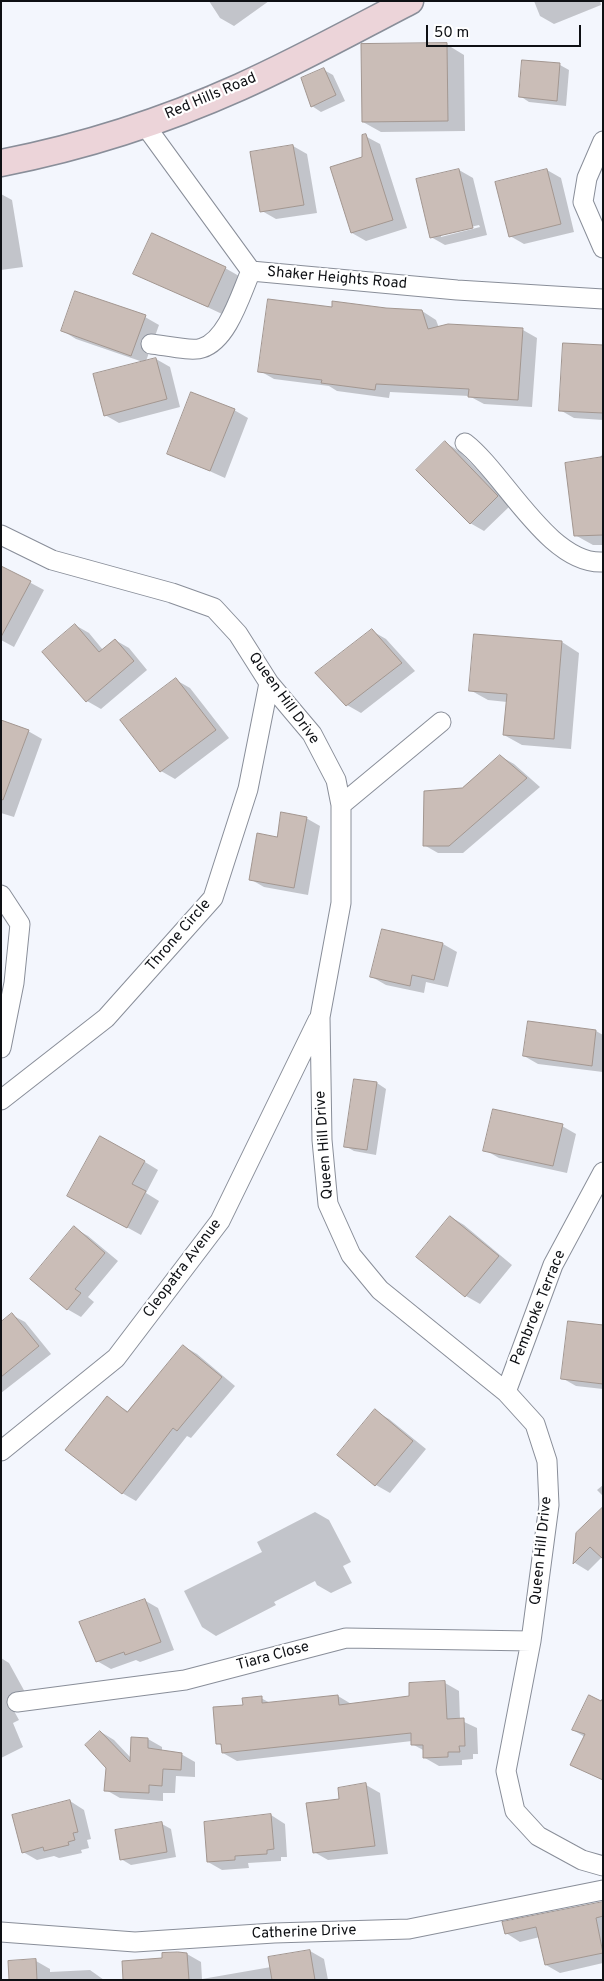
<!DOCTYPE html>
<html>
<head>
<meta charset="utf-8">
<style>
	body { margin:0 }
	#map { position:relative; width:604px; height:1981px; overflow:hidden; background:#f3f6fd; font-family:Overpass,sans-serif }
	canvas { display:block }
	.frame { position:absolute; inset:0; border:2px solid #0e1014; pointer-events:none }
	.scale { position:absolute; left:426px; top:25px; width:155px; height:22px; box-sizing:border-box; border:2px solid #0e1014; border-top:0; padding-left:6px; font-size:15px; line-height:18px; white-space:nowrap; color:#0e1014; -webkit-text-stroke:4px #fff; paint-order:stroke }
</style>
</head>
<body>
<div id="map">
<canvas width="604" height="1981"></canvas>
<div class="frame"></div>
<div class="scale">50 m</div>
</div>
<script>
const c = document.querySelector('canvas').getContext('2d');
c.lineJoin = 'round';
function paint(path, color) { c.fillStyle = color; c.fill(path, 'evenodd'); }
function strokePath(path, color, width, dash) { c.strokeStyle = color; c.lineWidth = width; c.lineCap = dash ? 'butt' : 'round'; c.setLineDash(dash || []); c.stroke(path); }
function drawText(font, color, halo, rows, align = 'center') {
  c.font = font + ' Overpass,sans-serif'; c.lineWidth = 4.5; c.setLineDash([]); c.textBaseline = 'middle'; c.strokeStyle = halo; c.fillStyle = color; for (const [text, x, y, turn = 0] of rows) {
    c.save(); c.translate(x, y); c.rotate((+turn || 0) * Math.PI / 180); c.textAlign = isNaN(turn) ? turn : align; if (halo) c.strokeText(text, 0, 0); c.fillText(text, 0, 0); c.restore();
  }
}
const shadow = new Path2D(`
	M209,1H269L234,26L220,18Z
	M534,1H600L601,5L554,24L540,16Z
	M446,44L464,55L465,131L381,132L363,122Z
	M560,65L569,70L566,106L529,102L520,96Z
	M324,70L333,75L345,101L321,112L312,106Z
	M365,136L380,144L407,228L366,241L352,233Z
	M293,146L307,154L317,213L276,219L262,211L252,153Z
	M459,170L473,178L487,235L445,245L431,237ZM479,225L480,227L441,237V234Z
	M547,170L561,178L574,232L524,244L510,236Z
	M1,194L12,200L23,267L1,270Z
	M225,268L239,276L222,314L135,273Z
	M333,309L422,311L436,320L439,328L523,330L537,338L532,407L484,404L469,396L390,392L389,398L337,391L329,386L274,379L260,371Z
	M145,317L159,325L146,361L156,359L170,367L180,407L119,423L105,415L143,362L76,339L63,331Z
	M603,346V420L574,418L560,410Z
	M234,410L248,418L225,478L169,453Z
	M446,443L459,451L511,505L484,531L470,523Z
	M603,454V545H593L575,535L598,459Z
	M1,567L44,590L14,647L1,640Z
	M75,625L89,633L103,650L115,640L129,648L147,670L101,709L87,701Z
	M372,631L386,639L415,671L361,713L347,705Z
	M562,642L579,653L571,749L522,745L504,735L507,702L488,700L470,690Z
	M176,680L190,688L229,738L175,779L161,771Z
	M1,721L28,731L42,739L14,817L1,813Z
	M500,756L514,764L540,787L463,853H438L424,845L462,789Z
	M306,818L320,826L308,895L264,887L250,879L278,838Z
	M443,944L457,952L448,987L426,982L424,993L386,985L372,977Z
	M596,1031L603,1035V1072L538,1064L524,1056Z
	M355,1080L377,1083L386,1089L376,1155L354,1151L345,1146Z
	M562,1126L576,1134L567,1173L499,1158L485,1150Z
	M145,1162L158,1170L146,1193L159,1201L141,1235L83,1203Z
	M451,1217L464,1225L512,1265L480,1304L466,1296Z
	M74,1228L88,1236L118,1261L88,1297L94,1302L81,1317L67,1309Z
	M12,1315L25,1322L51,1354L1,1393V1324Z
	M603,1327V1389L576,1386L562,1378Z
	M183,1346L197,1354L235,1386L191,1438L187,1436L136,1501L122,1493L107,1398L129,1412Z
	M375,1411L389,1419L426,1449L390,1493L376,1485Z
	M603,1485V1496L597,1490Z
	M315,1512L329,1520L351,1562L343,1566L352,1583L331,1593L317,1585L315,1581L274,1602L276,1605L216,1636L202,1627L184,1591L262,1552L257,1542Z
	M577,1534L602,1557L588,1571L575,1563Z
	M144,1600L158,1608L174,1650L140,1662L136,1660L111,1669L97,1661L81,1623Z
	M1,1658L9,1663L26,1694L9,1702L19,1720L13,1723L23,1747L1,1758Z
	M445,1683L459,1691L460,1720L477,1728L478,1754H473V1759L462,1760V1765L439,1766L425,1758V1751L412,1744V1741L237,1761L223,1753V1746L217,1743L244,1706L261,1698L272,1704L338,1696L353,1705L410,1697Z
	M603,1703V1780L586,1772L585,1737L573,1730Z
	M101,1732L114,1740L131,1758L132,1738L148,1739L162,1747V1752L181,1754L195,1762V1777L176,1776L175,1793H163V1801L120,1798L106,1790L107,1767Z
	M366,1785L380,1793L388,1854L328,1860L314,1852L340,1800Z
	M70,1801L84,1810L91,1839L87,1840L89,1848L81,1850L82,1853L59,1858L54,1856L37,1860L23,1852Z
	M271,1815L285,1824L287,1857H281V1861L248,1863L249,1868L222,1870L208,1862Z
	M162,1824L171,1829L176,1857L131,1865L121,1859Z
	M603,1903V1963L560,1973L546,1965L540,1937L520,1942L506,1933Z
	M310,1951L324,1959L328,1980H124L187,1954L201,1962L202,1979L271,1967Z
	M36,1961L50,1969V1972L90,1970L104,1980H10Z`);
const building = new Path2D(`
	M447,43L448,121L362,122L361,44Z
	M522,60L560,63L557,101L519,97Z
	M324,68L336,95L311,107L301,78Z
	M366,134L393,220L351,233L330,167L362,157V135Z
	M293,145L304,205L260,212L250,152Z
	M459,169L473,228L430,238L416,179Z
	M547,169L561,224L509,237L495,182Z
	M152,233L226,267L208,307L133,274Z
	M75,291L146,315L131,356L61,331Z
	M268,299L332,307V301L386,308L422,310L428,329L448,324L523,328L518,400L468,397L469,389L376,384L375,390L321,383L322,380L258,372Z
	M563,343L603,345V413L559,411Z
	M156,358L167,399L104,416L93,374Z
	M191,392L235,409L210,471L167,454Z
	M445,441L498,496L470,524L416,470Z
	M603,457V535L574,536L565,463Z
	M1,566L31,581L1,637Z
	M75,624L99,652L115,639L134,661L86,702L42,652Z
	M372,629L402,663L346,706L315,673Z
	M474,634L562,641L554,739L503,735L507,694L469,691Z
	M176,678L216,730L160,772L120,720Z
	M1,720L29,730L3,800L1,799Z
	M500,755L527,778L449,846H423L424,791L462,788Z
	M281,812L307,817L294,888L249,880L257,833L277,837Z
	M382,929L443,943L434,980L412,975L410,986L370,977Z
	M528,1021L596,1030L592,1066L523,1056Z
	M354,1079L377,1082L367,1150L344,1147Z
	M493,1109L563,1124L553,1166L483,1151Z
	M100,1136L145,1161L132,1184L146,1191L127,1228L67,1196Z
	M450,1216L499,1256L465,1297L416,1257Z
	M74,1226L105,1253L75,1289L81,1293L67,1310L30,1279Z
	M12,1313L39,1346L1,1377V1322Z
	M568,1321L603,1325V1384L561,1379Z
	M183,1345L222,1377L177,1431L173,1428L122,1494L65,1450L107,1396L127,1412Z
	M375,1409L413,1441L375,1486L337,1455Z
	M603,1507V1559L590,1547L573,1564L576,1533Z
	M145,1599L161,1642L125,1655L124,1652L96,1662L79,1622Z
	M445,1681L447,1719L464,1718L465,1746H459L460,1752H448V1757L423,1758V1745H411V1733L222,1753L221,1744H216L213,1707L243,1705L242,1698L262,1696V1703L338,1695L339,1705L409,1696V1683Z
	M589,1695L601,1701L603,1698V1780L570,1765L585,1734L572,1730Z
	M100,1731L130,1762L131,1737L148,1738V1748L182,1753L181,1770L163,1769L162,1786L149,1785V1793L104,1791L106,1768L85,1745Z
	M366,1783L375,1846L313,1853L306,1803L339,1799L338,1788Z
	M70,1800L78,1832L73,1833L75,1840L68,1842L69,1845L44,1851L43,1847L22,1853L12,1815Z
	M271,1814L274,1849L267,1850V1854L235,1856V1860L207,1862L204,1822Z
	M162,1822L167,1852L120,1860L115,1830Z
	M603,1902V1916L596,1918L603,1953L545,1965L536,1927L505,1934L502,1922Z
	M310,1950L315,1980H272L268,1957Z
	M178,1952L187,1953L189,1980H123L122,1961L162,1958V1953Z
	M36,1959L37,1980H9L8,1961Z`);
const minor = new Path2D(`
	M144,124L251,271L457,290L603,299
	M603,141L587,178L583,202L603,248
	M151,344C163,345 192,352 202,348C228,340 241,293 251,271
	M465,443C504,473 549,565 603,562
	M1,535L52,560L172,593L214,608L238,634L269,683L312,734L336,780L341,805V903L320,1017L322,1140L328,1204L351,1255L380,1290L506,1392L535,1424L547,1461L549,1505L531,1641L506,1771L515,1811L538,1836L582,1860L603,1866
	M341,805L441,722
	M1,895L20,924L14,983L1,1048
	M1,1100L106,1018L213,898L248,789L269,683
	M506,1392L553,1265L603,1172
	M1,1451L116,1358L220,1221L318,1020
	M17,1702L185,1680L346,1638L531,1641
	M1,1932L135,1942L274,1933L409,1929L603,1890`);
const secondary = new Path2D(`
	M1,163C83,147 164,121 240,87C298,61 354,30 410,1`);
const streetNames = [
	["Red Hills Road",211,97,-23],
	["Shaker Heights Road",337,279,5],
	["Queen Hill Drive",283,699,54],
	["Throne Circle",179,936,-49],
	["Queen Hill Drive",325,1145,-94],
	["Cleopatra Avenue",183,1269,-53],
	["Pembroke Terrace",539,1308,-68],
	["Queen Hill Drive",542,1551,-84],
	["Tiara Close",273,1657,-15],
	["Catherine Drive",304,1933,-2]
];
paint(shadow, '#0003');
paint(building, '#cabdb7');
strokePath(building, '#a29690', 1);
strokePath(minor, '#898e99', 21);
strokePath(secondary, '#898e99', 29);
strokePath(minor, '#fff', 19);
strokePath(secondary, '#ecd4d9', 26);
drawText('15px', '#0e1014', '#fff', streetNames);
</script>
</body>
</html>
